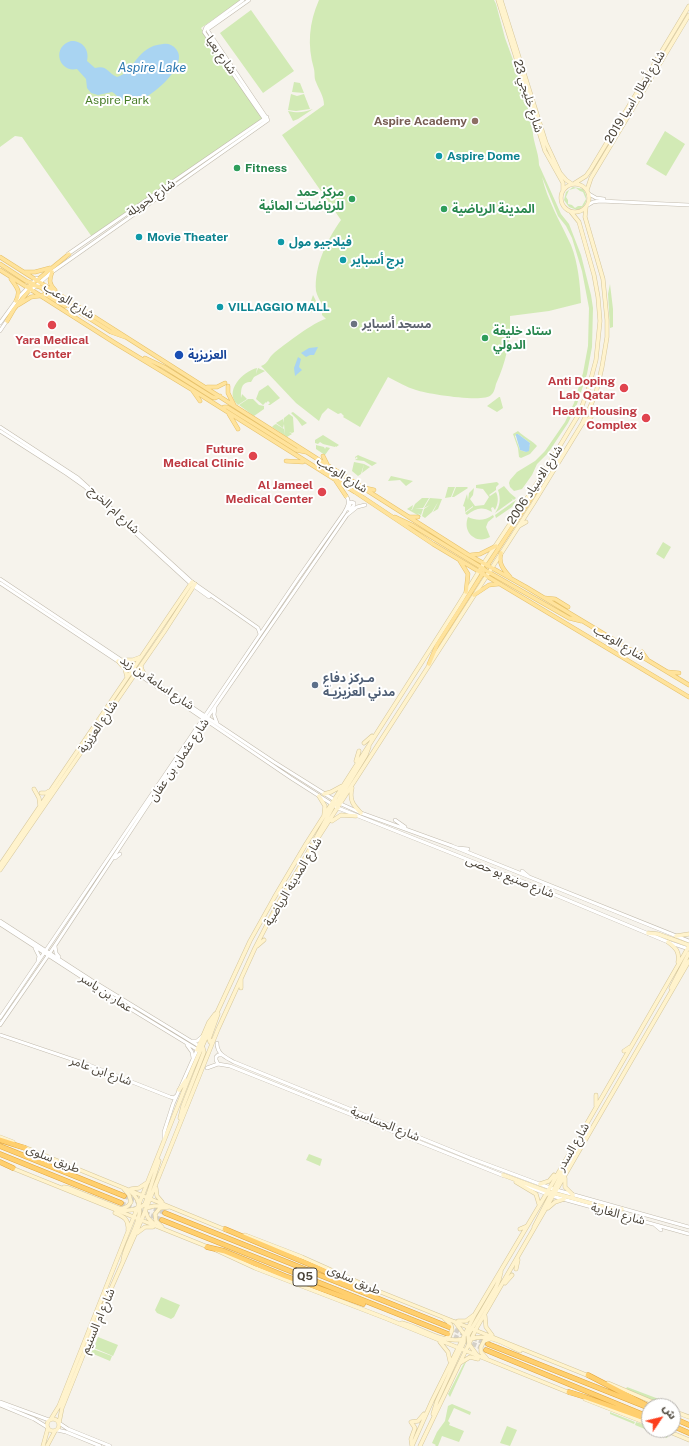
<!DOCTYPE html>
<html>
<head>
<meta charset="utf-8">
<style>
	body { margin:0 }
	#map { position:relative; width:689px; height:1446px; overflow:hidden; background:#f6f3ec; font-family:"Public Sans","Noto Sans Arabic",sans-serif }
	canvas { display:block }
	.north { position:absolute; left:641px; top:1398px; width:40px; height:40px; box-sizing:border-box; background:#fff; border:1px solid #b7b4b0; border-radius:50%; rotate:55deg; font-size:11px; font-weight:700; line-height:16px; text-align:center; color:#4b4439 }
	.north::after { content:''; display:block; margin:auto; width:14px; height:18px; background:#fc3f1d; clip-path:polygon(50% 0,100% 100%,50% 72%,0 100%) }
</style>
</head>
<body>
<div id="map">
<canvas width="689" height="1446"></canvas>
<div class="north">ش</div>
</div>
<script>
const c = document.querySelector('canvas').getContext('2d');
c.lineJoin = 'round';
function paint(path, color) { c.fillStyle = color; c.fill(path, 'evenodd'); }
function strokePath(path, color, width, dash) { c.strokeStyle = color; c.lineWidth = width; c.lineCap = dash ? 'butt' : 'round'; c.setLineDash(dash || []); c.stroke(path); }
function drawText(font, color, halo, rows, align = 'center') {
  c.font = font + ' "Public Sans","Noto Sans Arabic",sans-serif'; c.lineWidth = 4; c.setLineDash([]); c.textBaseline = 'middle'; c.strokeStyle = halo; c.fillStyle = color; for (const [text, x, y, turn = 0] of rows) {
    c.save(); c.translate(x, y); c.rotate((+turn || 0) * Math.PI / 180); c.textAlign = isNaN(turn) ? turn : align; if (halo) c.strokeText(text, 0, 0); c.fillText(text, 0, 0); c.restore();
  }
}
const green = new Path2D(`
	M0,0H241L201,28L263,119L92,237L22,137L15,136L0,147Z
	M319,0H494L496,4L505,38L516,68L533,125C531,139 539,151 539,165L561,214L569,224L581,255L591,295L593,308L592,347L587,374L577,404L568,423L548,453L537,464L532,475L522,489L514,491L510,487L509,483L510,480L517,472L535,461L545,451L565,422L574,403L583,373L588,346L589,308L582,271L572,238L566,226L558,216L542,177C547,200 561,223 571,245C578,263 580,283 581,303L549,311L510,316C511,340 506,362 496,384C495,388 494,393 491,395C485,403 427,394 416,390C406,387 398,382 388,377L360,427L343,417L344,416L341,413L338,414L328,408L322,414L319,421L296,403L261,366C268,364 268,358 274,353C284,345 315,321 326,319L322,315C322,311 323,309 322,305C320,300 317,296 316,291C314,266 327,240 341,220L282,135L324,105C324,96 319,90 316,82C314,78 315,74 314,69C307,45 309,23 319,0Z
	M251,10L294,71L263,93L220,33Z
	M294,82L300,83L304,93L292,92Z
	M291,94L297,96L304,94L310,109L296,111L288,110Z
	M313,109L298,119L293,121L288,111C298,113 302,113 313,109Z
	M665,131L685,144L666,176L646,164Z
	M573,187L583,189C589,197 587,207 577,210L569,207L564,200L566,192ZM576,188L580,191L583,192L586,199L582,206H578L575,208L572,205L568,204V200L566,197L569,190Z
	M610,284L613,309V327L610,328L608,294Z
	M313,295L317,303L318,307L310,313L308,310Z
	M257,368L256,374L258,368L265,371L254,377L251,382C241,382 241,389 241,398L242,394L247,399L238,405C223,392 243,371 257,368Z
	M268,385L280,398L270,405H268L270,403L268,401L266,403V402L263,405L256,399L259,391Z
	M499,397H500L503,408L497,412L487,406Z
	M248,399H253L259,405L264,406V409L254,416L239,405L242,403V407V403Z
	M293,412L307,423L302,426L297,419L291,413Z
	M289,414L293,417L294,432L292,433L289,432L292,434L287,437L272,427L274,425V428V425L276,424L284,429L285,435L284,424L283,428L276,423L283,419V423L284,418Z
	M518,431C524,437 534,442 537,446L530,454L521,458L519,457L518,448L513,434ZM518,434L530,443V445L526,452L520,450L515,436Z
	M323,435L339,445L336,447L335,446V447L323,444L320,442L318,444L315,443V440Z
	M316,445L324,447L325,449L326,447L330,448L325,455L316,449Z
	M358,455L360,456L377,463L372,466L364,461L355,460L358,458L356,457L355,459V457Z
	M354,462L364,464L370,467L362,473L364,464L361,474L358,476L352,471Z
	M391,476L413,481L406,486L400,480L388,481Z
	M497,482L499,484L496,487V490L489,495L490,496L496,492C499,498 498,504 495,510L493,507L491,508L492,512C482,506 476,508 467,515L465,513L473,507V506L465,512V507L463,506L462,509L467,494L468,500L469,493L474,488L473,495L470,499L475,506L484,505L489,497L483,489L476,488V485Z
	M504,486L510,493L516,498L514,500L511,498L513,500L495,513C500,506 501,499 498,490Z
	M448,487H455L451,497L445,498Z
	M456,487H467L468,488L454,497H452Z
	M422,498H429L423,508H415L423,509L421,515L417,513L421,516V517L407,509L413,505L412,509H411L412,510L415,504Z
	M430,498L442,499L438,509L433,512L438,502L432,512L425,518L422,516L424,509L430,505L424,508Z
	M516,500L512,507L496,518L495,515Z
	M493,515L494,517L488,522L486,527L490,537C476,545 462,532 468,517C477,521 484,521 493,515Z
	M663,542L671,547L664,559L656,554Z
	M309,1154L322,1159L320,1166L306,1160Z
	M161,1297L180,1305L174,1317L171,1319L157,1313L155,1310Z
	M98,1337L118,1345L113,1356L94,1348Z
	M93,1349L112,1356L110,1361L91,1353Z
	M467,1360L450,1397L448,1394L463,1365Z
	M627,1387L672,1404L671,1406H666L626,1389Z
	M452,1404L471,1412L470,1415L454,1408L448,1421L450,1423L449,1425L464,1431L459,1442L442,1436L438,1446H435L436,1445L432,1443L437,1432L445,1421L448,1406Z
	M610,1412L635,1422L634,1424L610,1414Z
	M636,1422L649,1426V1430H659L669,1434L667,1438L635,1425Z
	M507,1426L517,1430L510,1446L500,1443Z`);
const water = new Path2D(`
	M71,41C82,40 90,50 87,61L95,68C108,65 107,73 117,77C134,73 136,46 163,44C168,43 173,45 176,49C191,66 146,103 130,103C121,103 119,96 112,92L98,95L91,93L87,88L86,79L77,69C59,73 51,47 71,41Z
	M318,347L314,355H310L306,357L301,353L309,348Z
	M298,357L301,359L299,367L302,370L295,376L294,368Z
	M516,434H518L530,443L529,451L526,452L520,450L516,436Z`);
const motorwayTunnel = new Path2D(`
	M124,1196L141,1203
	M121,1203L162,1220
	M148,1206L165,1213
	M449,1327L466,1335
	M448,1334L485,1349
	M473,1338L488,1344`);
const tertiary = new Path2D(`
	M243,0L206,27L204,32L265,120
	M589,194L596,198L604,199
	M588,205L593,202L600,201L689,205
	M68,254L267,117
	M30,291L52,272L268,120L208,31V29L249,0
	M0,323L19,297L37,278
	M0,331L8,319
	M0,427L78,478L192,582L258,628L260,634
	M0,431L67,474L84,486L191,584L209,597
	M348,509L351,502L354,503V505L350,510
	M0,579L274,762L341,804L361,813L452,846L689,941
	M0,583L119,662
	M135,672L291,778L338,808L529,884L668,942L689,949
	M215,707L214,715L217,723
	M395,820L405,827
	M458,848L468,849
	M115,858L120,854
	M522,871L528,876
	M497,873L505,878
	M516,883L525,884
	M0,921L91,980L199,1046
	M0,924L134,1011L198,1050
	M55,946L56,953L59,957
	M35,948L39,956L38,961
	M0,1018L299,577L344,513C347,508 351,501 346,496
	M0,1025L56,944L161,785L347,515L357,507L365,505
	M0,1035L89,1065L170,1097L174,1098L176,1096
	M192,1041H197L203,1036
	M217,1043C217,1054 225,1057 234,1062L470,1158L553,1189L689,1227
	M187,1045L192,1052L193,1058
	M218,1064L216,1060V1057L218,1055H222
	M207,1068L218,1064L230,1066L504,1176
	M164,1139V1132L173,1104L197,1050
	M522,1184L547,1194
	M552,1196L689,1234
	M655,1225L661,1230
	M0,1402L49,1420
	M0,1405L34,1419L47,1427
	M59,1423L68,1429L110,1446
	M57,1430L66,1432L100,1446`);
const secondary = new Path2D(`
	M498,0L545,151L563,183V190
	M501,0L546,143L560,173L566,180L572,184
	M575,183L586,176L591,169L689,6
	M561 198a14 14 0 1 1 28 0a14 14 0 1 1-28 0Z
	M587,190L591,178L689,15
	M583,423L591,417
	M519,526L526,522
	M123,660H133L141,657
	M118,661L134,670
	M119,662L125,669L127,677
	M141,666L142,670L145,675
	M364,743L372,736
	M356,761L359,751
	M352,788C349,800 353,805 361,813
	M34,789L39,798L40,806
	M41,793H46L49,791
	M324,794L331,792L342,786
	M319,796L325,806L324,815
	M338,808L336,804L366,755L369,747
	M332,821L341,815L356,816
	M307,854L335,803
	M0,865L192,582
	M0,870L164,632L195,584
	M648,933L658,934L689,945
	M676,936L689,934
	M668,942C676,948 680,952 678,962
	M257,946L264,940
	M241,979V988
	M671,988L689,953
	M213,1040L210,1042L209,1039L218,1014
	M197,1050L209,1022L215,1014
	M624,1051L630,1047
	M179,1090L186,1080
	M596,1106V1095
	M180,1118L183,1106L204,1052L203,1048L199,1046
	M0,1137L13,1142
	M24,1147L226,1230
	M12,1168L208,1247
	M503,1175L549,1192
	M565,1178V1187L573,1195
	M516,1182L536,1194L539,1204
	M540,1184L549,1181L554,1175
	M64,1187L69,1188L124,1210C134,1211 142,1208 148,1201
	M156,1188L157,1196L162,1202
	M131,1189L139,1188L148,1182
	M552,1193L570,1157V1154
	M547,1194L550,1192L608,1208L622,1209
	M145,1204L159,1161
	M146,1208L154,1206H165
	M548,1208L555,1202L564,1199
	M121,1209L128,1206L131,1202L129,1195L124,1189
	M145,1210L148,1218L155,1225
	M115,1213C124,1217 129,1219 128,1230
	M162,1227L156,1221L155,1214L160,1208L169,1207
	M534,1227L552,1192
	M520,1229L527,1226
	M137,1233L145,1227H153
	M245,1235L302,1257L378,1291L589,1376
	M216,1250L255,1268L385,1318L570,1393
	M123,1260C126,1237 154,1210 130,1191
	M516,1269L518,1260
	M505,1283L512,1275
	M485,1316L486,1327L492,1335
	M458,1321H466L474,1315
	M402,1323C423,1328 441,1344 464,1339
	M443,1339L449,1337L452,1330L451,1325L444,1318
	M471,1339C488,1333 505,1344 520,1351
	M440,1342L448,1352L450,1361
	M477,1355L469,1344L468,1335L496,1287L499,1280L501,1272
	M487,1359L481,1352V1347L484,1341L490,1339
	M460,1363L470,1357L478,1359
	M608,1383L662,1406
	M585,1399L649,1424
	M673,1411L689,1417
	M433,1414L437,1401L464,1342V1334L455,1322
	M47 1425a6 6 0 1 1 12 0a6 6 0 1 1-12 0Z
	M51,1419L59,1406L192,1070L214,1019L250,941L274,898L306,844L459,604L484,563L541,477L579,414L588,390L596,360L600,321L598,297L594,275L579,222L571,212
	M59,1423L62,1408L98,1318L141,1221L218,1029L255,948L275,909L305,858L533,504L582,424L590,407L596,393L602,367L607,337V320L603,279L585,217L586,207
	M665,1430L689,1440
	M43,1446L48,1428
	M47,1446L55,1431
	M412,1446L432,1401L475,1314L548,1191L689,946
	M412,1446L411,1439L415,1428L411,1422L418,1421L424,1414
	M420,1446L477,1327L689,961`);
const primary = new Path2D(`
	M0,257L467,554L526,587L689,685
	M0,264L26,281L34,284
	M0,270L115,343L191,389L355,492L433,544L689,697
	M25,272H35L50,268
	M52,272C49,280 49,284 55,290
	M11,279C17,288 21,290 16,301
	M36,281L69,254
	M27,287L33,285L40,287L111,332L125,337
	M44,298L43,295L45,294L65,306
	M18,305L31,297L39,296
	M7,321L14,309L31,288
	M145,358L164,367L212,397L215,398L220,396
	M228,386V393L234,405
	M207,387H217L225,383
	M193,391L200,401
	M224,409V407H227L296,450L306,452
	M229,414L238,429
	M323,456L327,464
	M286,461L303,462
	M336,481L346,496
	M365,488L374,490
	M395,517L412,525L484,569
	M410,517H418
	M501,553C498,563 503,569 510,577
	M471,555L480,554L496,546
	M460,561L468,574L466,592
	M487,566L537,489L541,477
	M479,571L482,569L485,570L569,618L581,621
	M474,595L489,585L498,584
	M545,598L555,599L568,607
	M642,652L647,659
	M429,664L437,645L483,573
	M668,672L679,673`);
const motorway = new Path2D(`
	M0,1140L25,1148
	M0,1146L124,1196
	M0,1154L121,1203
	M0,1162L13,1168
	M165,1213L449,1327
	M162,1220L448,1334
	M225,1229L318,1268L366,1291
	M207,1247L224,1251L285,1276L363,1304
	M488,1344L649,1408
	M486,1350L649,1417
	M588,1375L646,1405
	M569,1392L585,1397L649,1420
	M673,1418L689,1425
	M673,1426L689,1433`);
const markers = [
	[475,121,4,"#8d6e63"],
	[439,156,4,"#0f9aa8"],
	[237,168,4,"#2e9e5b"],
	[352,199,4,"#2e9e5b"],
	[444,209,4,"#2e9e5b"],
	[139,237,4,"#0f9aa8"],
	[281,242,4,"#0f9aa8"],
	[343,260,4,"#0f9aa8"],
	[220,307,4,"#0f9aa8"],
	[354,324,4,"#6b7280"],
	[52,325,5,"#e0444e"],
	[485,338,4,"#2e9e5b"],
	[179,355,5,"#1a4fb4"],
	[624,388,5,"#e0444e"],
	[646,418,5,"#e0444e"],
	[253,456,5,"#e0444e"],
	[322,492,5,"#e0444e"],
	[315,685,4,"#5c6f8a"]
];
const shields = [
	[305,1277,24]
];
const shieldNames = [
	["Q5",305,1277]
];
const streetNames = [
	["شارع بعيا",221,55,55],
	["شارع خليجي 23",528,96,73],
	["شارع أبطال اسيا 2019",635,97,-59],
	["شارع لحويلة",151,198,-35],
	["شارع الوعب",69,301,32],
	["شارع الوعب",342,475,32],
	["شارع الاسياد 2006",535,485,-57],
	["شارع ام الخرج",114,510,43],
	["شارع الوعب",619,643,31],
	["شارع اسامة بن زيد",157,683,34],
	["شارع العزيزية",98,727,-56],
	["شارع عثمان بن عفان",179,760,-56],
	["شارع صنيع بو حصى",510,877,22],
	["شارع المدينة الرياضية",293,882,-59],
	["عمار بن ياسر",106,993,33],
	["شارع ابن عامر",101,1071,20],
	["شارع الجساسية",385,1124,22],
	["شارع السدر",573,1147,-60],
	["طريق سلوى",53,1159,22],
	["شارع الغارية",618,1214,15],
	["طريق سلوى",354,1280,24],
	["شارع ام السنيم",98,1321,-67]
];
const parkNames = [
	["Aspire Park",117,100]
];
const educationNames = [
	["Aspire Academy",467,121]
];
const cultureNames = [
	["Aspire Dome",447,156],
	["Movie Theater",147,237],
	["فيلاجيو مول",289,242],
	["برج أسباير",351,260],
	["VILLAGGIO MALL",228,307]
];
const leisureNames = [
	["Fitness",245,168],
	["مركز حمد",344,192,"right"],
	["للرياضات المائية",344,206,"right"],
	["المدينة الرياضية",452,209],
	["ستاد خليفة",493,331],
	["الدولي",493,345]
];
const worshipNames = [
	["مسجد أسباير",362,324]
];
const healthNames = [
	["Yara Medical",52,340,"center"],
	["Center",52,354,"center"],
	["Anti Doping",615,381],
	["Lab Qatar",615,395],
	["Heath Housing",637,411],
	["Complex",637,425],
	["Future",244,449],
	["Medical Clinic",244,463],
	["Al Jameel",313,485],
	["Medical Center",313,499]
];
const transitNames = [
	["العزيزية",188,355]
];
const serviceNames = [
	["مـركز دفاع",323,678],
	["مدني العزيزيـة",323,692]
];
const waterNames = [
	["Aspire Lake",152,68]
];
paint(green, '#d2eab5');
paint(water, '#a9d4f2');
strokePath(motorwayTunnel, '#d4d0c8', 4.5, [4.5, 2]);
strokePath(tertiary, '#c2bbae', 4);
strokePath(secondary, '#d6c79b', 4.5);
strokePath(primary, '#e6c16a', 4.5);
strokePath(motorway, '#e0a43c', 5.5);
strokePath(tertiary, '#fff', 3);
strokePath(secondary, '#fff3cd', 3.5);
strokePath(primary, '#ffe39c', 3.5);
strokePath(motorway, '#ffcf6e', 4.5);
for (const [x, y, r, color] of markers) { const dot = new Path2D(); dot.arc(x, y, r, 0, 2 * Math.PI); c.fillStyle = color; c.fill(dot); strokePath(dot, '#fff', 1.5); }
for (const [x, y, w] of shields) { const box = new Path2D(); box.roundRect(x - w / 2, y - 9, w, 18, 3); c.fillStyle = '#fff'; c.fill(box); strokePath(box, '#4b4439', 1); }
drawText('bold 11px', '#4b4439', null, shieldNames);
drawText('12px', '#4b4439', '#fff', streetNames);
drawText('12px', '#4a7f2a', '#fff', parkNames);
drawText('bold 12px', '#785e54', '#fff', educationNames, 'right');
drawText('bold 12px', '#0d838f', '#fff', cultureNames, 'left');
drawText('bold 12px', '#27864d', '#fff', leisureNames, 'left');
drawText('bold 12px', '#5b616d', '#fff', worshipNames, 'left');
drawText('bold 12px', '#be3a42', '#fff', healthNames, 'right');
drawText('bold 12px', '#164399', '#fff', transitNames, 'left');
drawText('bold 12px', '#4e5e75', '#fff', serviceNames, 'left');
drawText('italic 13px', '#2e7ab2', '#fff', waterNames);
</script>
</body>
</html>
